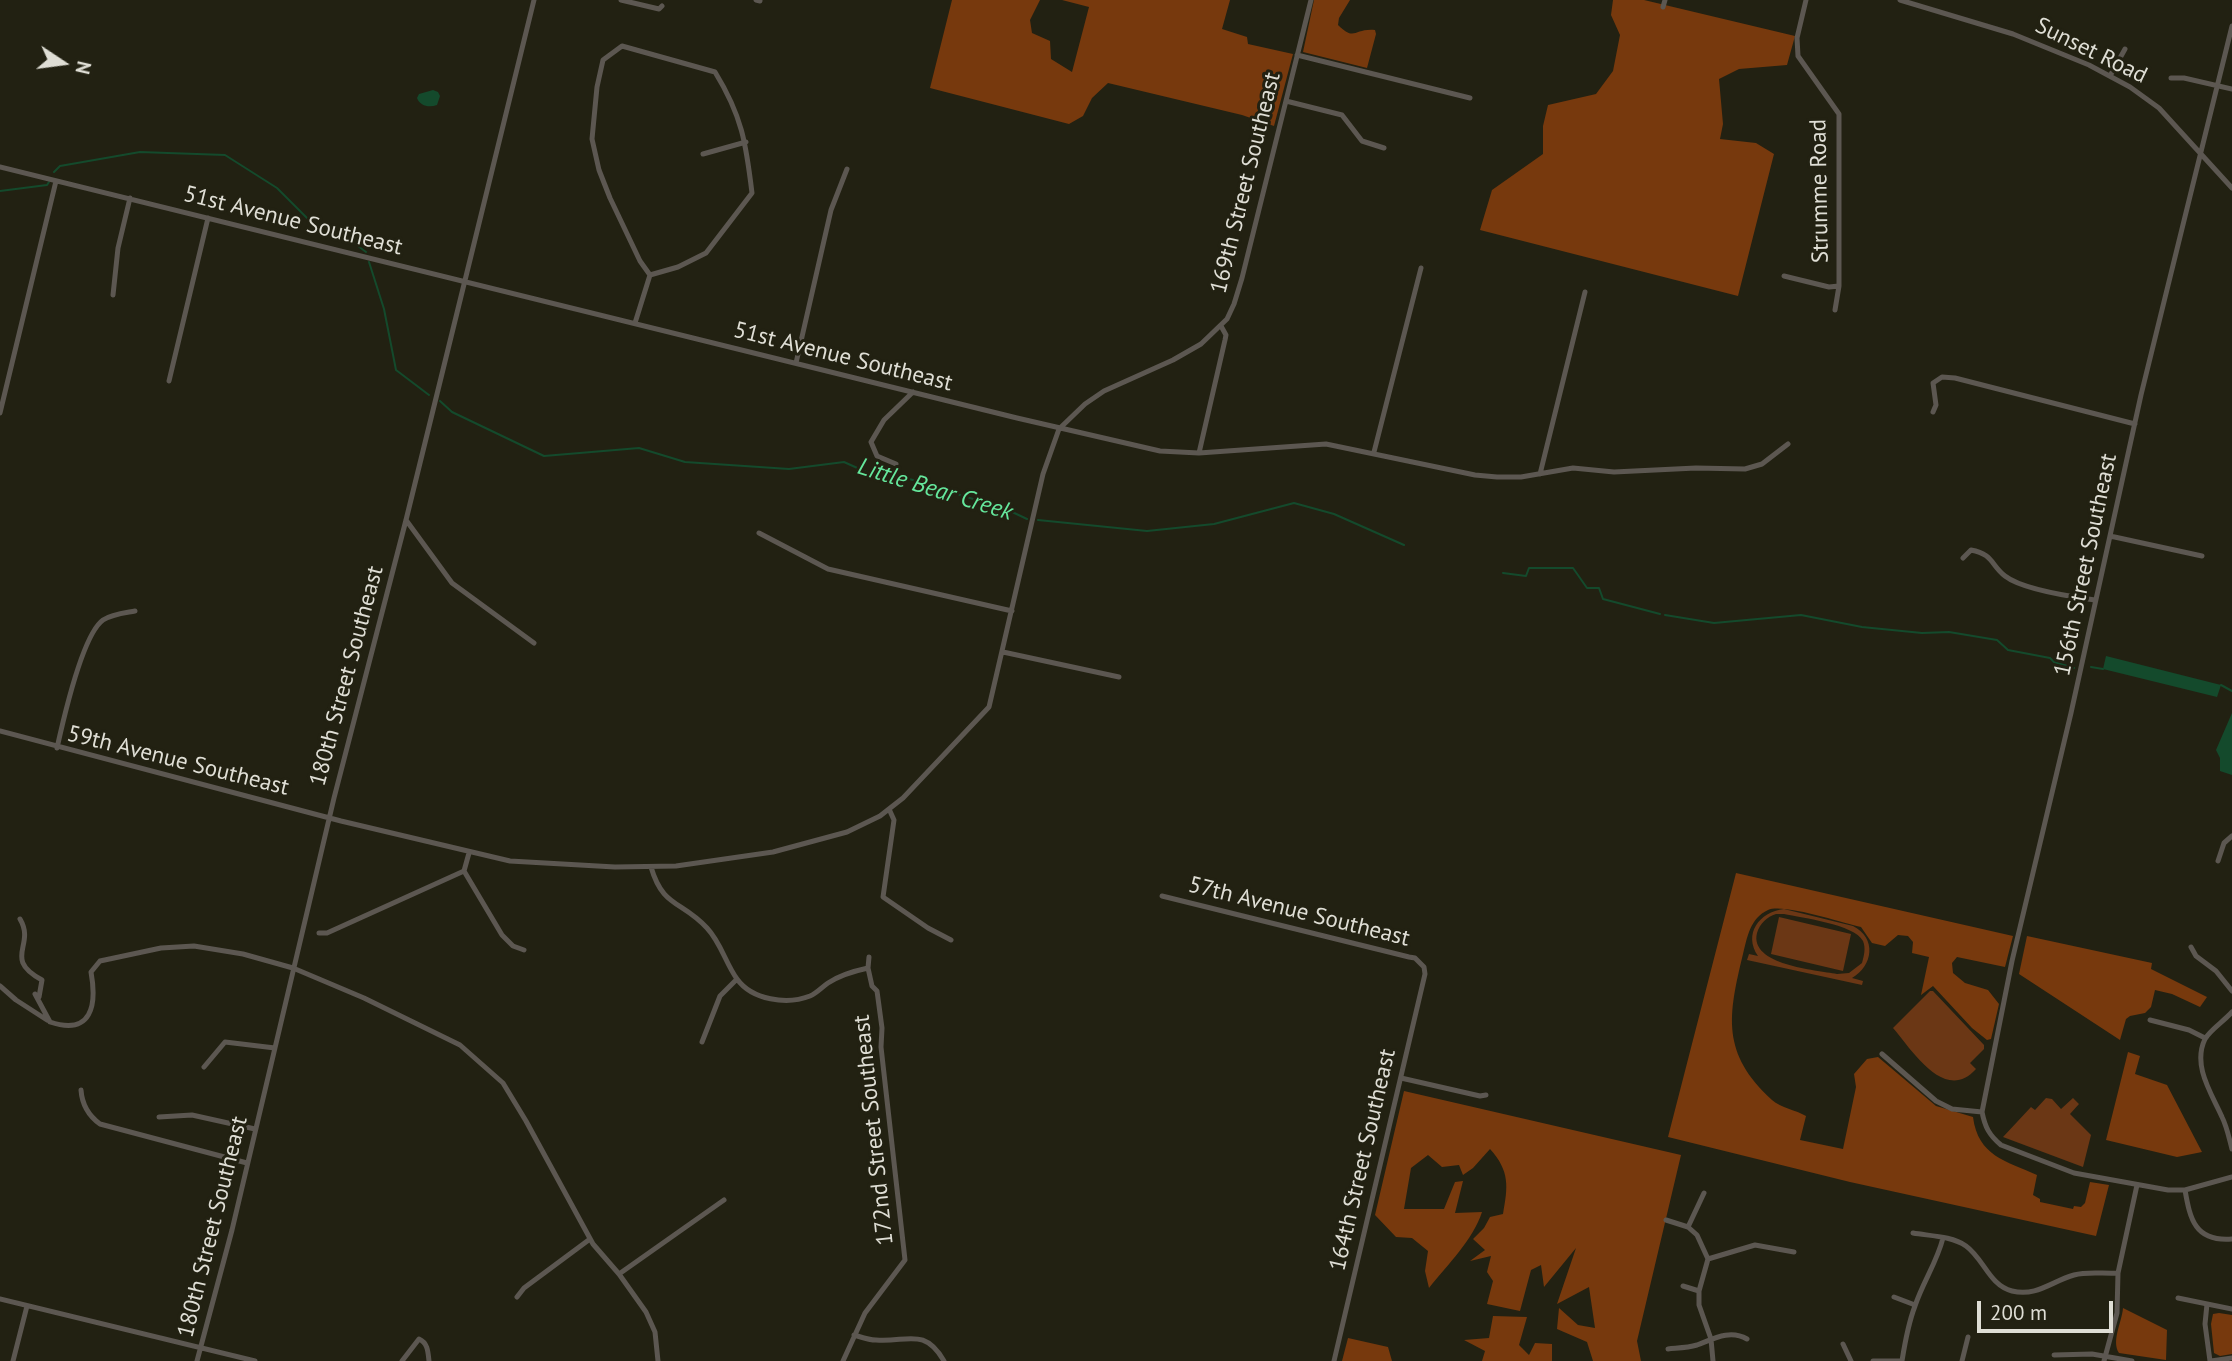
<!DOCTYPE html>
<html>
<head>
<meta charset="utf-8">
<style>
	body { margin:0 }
	#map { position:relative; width:2232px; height:1361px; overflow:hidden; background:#222112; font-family:"PT Sans",sans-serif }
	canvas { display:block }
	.north { position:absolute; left:28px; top:28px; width:70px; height:70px; -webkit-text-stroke:5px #222112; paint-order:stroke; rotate:103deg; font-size:19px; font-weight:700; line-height:28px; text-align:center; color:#dfded5 }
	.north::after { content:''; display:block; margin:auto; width:24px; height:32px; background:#dfded5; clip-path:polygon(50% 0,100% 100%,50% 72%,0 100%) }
	.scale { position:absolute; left:1977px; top:1301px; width:136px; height:32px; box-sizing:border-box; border:4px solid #dfded5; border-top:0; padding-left:9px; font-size:21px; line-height:24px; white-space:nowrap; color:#dfded5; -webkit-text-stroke:5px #222112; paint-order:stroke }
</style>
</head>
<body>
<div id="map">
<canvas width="2232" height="1361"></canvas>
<div class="north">N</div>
<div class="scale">200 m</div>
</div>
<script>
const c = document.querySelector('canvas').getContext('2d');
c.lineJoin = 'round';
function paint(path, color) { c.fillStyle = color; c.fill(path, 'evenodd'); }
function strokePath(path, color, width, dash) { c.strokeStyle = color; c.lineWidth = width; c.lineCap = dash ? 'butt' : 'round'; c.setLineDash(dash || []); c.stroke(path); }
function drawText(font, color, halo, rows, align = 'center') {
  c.font = font + ' "PT Sans",sans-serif'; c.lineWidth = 6; c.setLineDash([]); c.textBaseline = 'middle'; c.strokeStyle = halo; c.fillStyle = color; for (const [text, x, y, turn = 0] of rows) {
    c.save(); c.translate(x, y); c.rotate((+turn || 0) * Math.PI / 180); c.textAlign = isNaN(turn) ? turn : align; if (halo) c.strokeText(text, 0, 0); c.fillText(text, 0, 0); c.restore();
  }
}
const green = new Path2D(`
	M1784,909L1853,926C1877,938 1873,966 1852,978L1863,981L1862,985L1747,960L1749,954L1758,956C1743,934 1759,912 1784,909ZM1776,914H1784C1802,918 1854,924 1863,941C1866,948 1864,956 1862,963L1849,973L1837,974C1816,970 1749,965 1757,933C1760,923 1767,917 1776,914Z
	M1779,917L1851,934L1843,971L1771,954Z
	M1930,991H1933L1984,1045V1049L1970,1063L1976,1069C1945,1104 1912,1050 1893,1028Z
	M2046,1098L2052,1099L2061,1109L2073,1098L2079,1104L2070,1114L2091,1135L2083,1167L2003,1137L2031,1107L2035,1110Z`);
const forest = new Path2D(`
	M952,0H1040L1030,20L1032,33L1050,41L1051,59L1072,72L1089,7L1062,0H1230L1222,29L1247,37L1248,44L1293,54L1274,126L1242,115L1108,83L1092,98L1083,116L1069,124L930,88Z
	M1314,0H1350L1339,18L1338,25C1355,42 1354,28 1375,30L1376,34L1367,68L1303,52Z
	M1613,0H1644L1795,36L1787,65L1739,69L1719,79L1723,124L1720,139L1756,143L1774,154L1738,296L1480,230L1492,190L1543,154V126L1548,105L1596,94L1613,71L1620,35L1611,15Z
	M1736,873L2013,936L2005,967L1957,957L1952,963L1953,973L1965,983L1988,990L1999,1004L1991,1039L1987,1040L1972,1028L1933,986L1921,995L1929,957L1912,953L1913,942L1908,936L1898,935L1885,946L1872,943L1861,927C1843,923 1783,903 1768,910C1750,918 1747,938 1743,954C1728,1016 1721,1053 1772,1100C1781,1108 1796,1110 1806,1116L1800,1140L1843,1149L1856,1087L1854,1074L1867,1059L1878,1057L1936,1106L1973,1117C1978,1156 2006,1161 2037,1175L2033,1195L2040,1199V1202L2073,1209L2074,1206L2081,1207L2085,1203L2090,1182L2109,1185L2096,1236L1850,1182L1668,1137Z
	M2027,936L2152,963L2151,969L2207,997L2200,1007L2172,994L2155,990L2151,1007L2145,1013L2130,1016L2126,1019L2120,1040L2019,974Z
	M2128,1052L2140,1056L2135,1074L2167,1085L2202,1152L2177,1157L2106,1140Z
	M1404,1091L1681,1155L1637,1341L1641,1361H1593L1587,1342L1557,1329L1559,1308L1578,1325L1595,1328L1589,1287L1557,1304L1576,1248L1544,1287L1541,1265L1531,1270L1520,1311L1487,1304L1493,1281L1487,1272L1491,1256L1470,1261L1485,1250L1473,1239L1484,1228L1490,1217L1503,1214C1508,1187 1510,1171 1490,1149L1473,1168L1463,1175L1459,1165L1442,1167L1428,1155L1411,1168L1404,1209H1444L1455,1182L1463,1181L1455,1213L1482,1212C1473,1240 1448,1264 1429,1288L1425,1271L1428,1251L1412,1238L1396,1237L1375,1215Z
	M2123,1308L2167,1330L2166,1360L2119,1353C2111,1341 2122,1322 2123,1308Z
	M2219,1313L2232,1315V1354L2220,1356L2214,1353L2211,1324L2213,1314Z
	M1493,1316L1527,1317L1519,1345L1529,1355L1535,1343L1552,1344V1361H1482L1485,1351L1464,1340L1489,1338Z
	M1348,1338L1388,1347L1392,1361H1342Z`);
const water = new Path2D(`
	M433,90L438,92L440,96L437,105C429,108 420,106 417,98L419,94Z
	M2106,656L2221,685L2217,697L2103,669Z
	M2232,704V775L2220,771V758L2216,750L2232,713Z`);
const stream = new Path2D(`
	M54,172L60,166L140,152L225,155L277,188L310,221L350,240L366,252
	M0,191L47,185L49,182
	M369,262L384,309L396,370L429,395
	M440,401L452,412L544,456L639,448L685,462L789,469L844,462L884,480L900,476L1008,510L1027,519
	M1038,520L1147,531L1214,524L1294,503L1334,514L1404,545
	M1503,573L1526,576L1529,568H1573L1587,588H1599L1603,599L1660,614
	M1665,615L1714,623L1801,615L1862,627L1922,633L1949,632L1997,640L2008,650L2050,658L2054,662L2074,668
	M2091,667L2103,669
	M2221,685L2232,691`);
const minor = new Path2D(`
	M621,0L659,9L662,6
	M756,0L760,1
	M1806,0L1797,38L1798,56L1839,114V286L1835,310
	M1900,0L2013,34L2089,65L2130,87L2159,108L2232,188
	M1663,7L1665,0
	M2232,26L2141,395L2071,713L2012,961L1982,1112C1985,1127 1989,1135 2001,1145L2074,1173L2168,1190H2185L2232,1177
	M622,46L715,72C742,116 746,143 752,193L706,253L678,267L650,275L640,261L610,198L599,170L592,139L597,87L603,60Z
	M1297,55L1470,98
	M2110,76L2125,49
	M2171,78H2184L2232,89
	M1286,101L1342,115L1362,141L1384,148
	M703,154L746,142
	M0,167L1017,418L1160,451L1199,453L1326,444L1475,475L1497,477H1521L1573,468L1614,472L1696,468L1745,469L1762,464L1788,444
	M1784,276L1829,287L1839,286
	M113,295L118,248L130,198
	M635,323L650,275
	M796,363L831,210L847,169
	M169,381L208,218
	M1933,412L1936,405L1933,383L1942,377L1955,378L2135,424
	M0,413L56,181
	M1374,452L1421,268
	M1199,453L1225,340L1226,335L1221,326
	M896,464L877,456L871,442L884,420L913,392
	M1540,474L1585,292
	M406,520L452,583L534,643
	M759,533L828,569L1012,611
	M2110,536L2202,556
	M1963,558L1971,550C1993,554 1991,565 2005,576C2023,590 2073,597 2095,600
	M1003,652L1119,677
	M0,731L341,821L510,861L615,867L676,866L773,852L847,832L880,816L903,798L989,707L1043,474L1059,429L1085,404L1104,391L1173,360L1201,344L1227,319L1234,304L1242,278L1311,0
	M57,748C63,721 82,635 103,620C112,614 124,613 135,611
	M889,809L894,820L883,897L928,928L951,940
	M2218,861L2224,843L2232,836
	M651,867C663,908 681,900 707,928C721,943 725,962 737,979C752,1000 787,1005 810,996C817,993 822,987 828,983C840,975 854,971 868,968
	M464,871L502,935L513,946L524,950
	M1162,896L1409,957L1415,958L1424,967L1425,974L1334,1361
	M20,919C36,946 2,958 42,980L39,997
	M319,933H327L464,871L469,853
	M2191,947L2196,956L2216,971L2232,991
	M0,986L16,1000L47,1020
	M35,994L50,1022C92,1036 97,1005 91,972L100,961L161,948L194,946L243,954L293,968L364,998L460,1045L503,1083L526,1121L593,1244L619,1274L646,1312L655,1332L658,1361
	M2232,1012C2224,1021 2210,1030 2205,1039C2192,1066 2212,1094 2222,1117C2227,1127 2229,1138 2232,1149
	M2150,1020L2189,1030L2205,1038
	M702,1042L720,996L737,979
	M1882,1054L1936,1101L1952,1109L1982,1112
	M204,1067L225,1042L275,1048
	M1401,1078L1480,1096L1486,1095
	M81,1090C82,1104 89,1116 100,1124L247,1163
	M159,1117L192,1115L255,1129
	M2185,1190C2190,1219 2195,1242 2232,1239
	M1666,1220L1688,1227L1697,1235L1708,1259L1699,1291V1305L1711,1339L1713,1361
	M1688,1227L1704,1193
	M1913,1233C1930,1236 1952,1236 1966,1246C1984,1259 1989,1285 2012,1291C2037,1297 2052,1281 2074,1275C2088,1271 2104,1274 2118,1273
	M1708,1259L1755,1245L1794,1252
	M619,1274L724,1200
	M1683,1286L1699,1291
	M517,1297L524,1288L590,1239
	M1894,1297L1915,1305
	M2178,1298L2232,1309
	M0,1299L255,1361
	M2207,1304L2205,1324L2210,1361
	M854,1335C861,1337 868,1340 876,1340C906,1343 924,1326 944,1361
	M1843,1344L1851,1361
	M1668,1349C1677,1348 1687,1348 1697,1345C1713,1339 1730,1329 1747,1339
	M2054,1355L2092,1354L2132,1361
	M13,1361L27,1306
	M197,1361L232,1230L334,798L406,520L534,0
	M402,1361L419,1339C428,1343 428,1352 429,1361
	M843,1361L865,1313L905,1260L881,1047L882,1028L877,991L872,986L868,968L869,957
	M1873,1361H1901
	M1902,1361C1905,1342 1908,1324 1915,1306C1923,1282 1937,1262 1943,1238
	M1962,1361L1968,1337
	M2104,1361L2117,1313L2118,1273L2137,1185
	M2211,1361L2232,1358`);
const streetNames = [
	["Sunset Road",2091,51,26],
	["169th Street Southeast",1246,183,-76],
	["Strumme Road",1820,191,-91],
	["51st Avenue Southeast",293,221,14],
	["51st Avenue Southeast",843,357,14],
	["156th Street Southeast",2086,565,-78],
	["180th Street Southeast",347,676,-75],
	["59th Avenue Southeast",178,761,14],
	["57th Avenue Southeast",1299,912,14],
	["172nd Street Southeast",874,1130,-96],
	["164th Street Southeast",1363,1160,-77],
	["180th Street Southeast",213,1227,-76]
];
const waterNames = [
	["Little Bear Creek",935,490,17]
];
paint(green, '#6b3715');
paint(forest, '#77390d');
paint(water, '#144a2c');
strokePath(stream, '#144a2c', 2);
strokePath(minor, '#5c5751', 5);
drawText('23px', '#dfded5', '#222112', streetNames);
drawText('italic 24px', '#65e79c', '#222112', waterNames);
</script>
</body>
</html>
